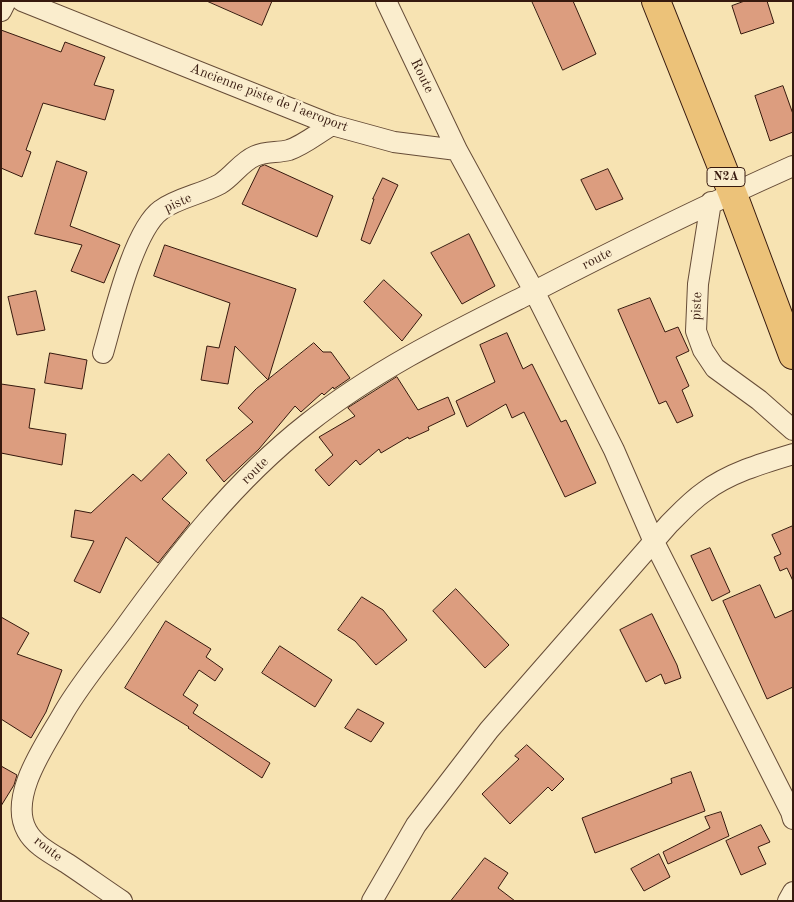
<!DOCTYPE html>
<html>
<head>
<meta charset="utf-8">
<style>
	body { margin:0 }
	#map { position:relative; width:794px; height:902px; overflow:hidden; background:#f7e3b2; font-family:"Old Standard TT",serif }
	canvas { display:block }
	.frame { position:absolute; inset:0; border:2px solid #36190e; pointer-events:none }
</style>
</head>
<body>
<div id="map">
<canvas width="794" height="902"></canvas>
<div class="frame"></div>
</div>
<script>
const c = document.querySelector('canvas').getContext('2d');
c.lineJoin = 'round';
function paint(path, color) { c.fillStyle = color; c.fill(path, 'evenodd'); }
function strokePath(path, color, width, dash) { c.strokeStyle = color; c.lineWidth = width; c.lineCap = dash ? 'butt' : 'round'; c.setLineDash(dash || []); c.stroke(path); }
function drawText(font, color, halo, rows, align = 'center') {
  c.font = font + ' "Old Standard TT",serif'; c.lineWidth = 5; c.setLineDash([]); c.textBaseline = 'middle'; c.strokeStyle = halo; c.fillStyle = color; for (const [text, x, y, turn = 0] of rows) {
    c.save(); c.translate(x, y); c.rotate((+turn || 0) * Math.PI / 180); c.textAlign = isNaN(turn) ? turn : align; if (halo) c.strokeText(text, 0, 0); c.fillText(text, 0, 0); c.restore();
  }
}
const building = new Path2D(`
	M207,1H272L262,25Z
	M532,1H573L596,54L563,70Z
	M745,1H767L774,23L741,34L732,6Z
	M1,30L61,52L65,42L105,57L94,85L114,90L105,120L43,103L26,150L31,152L22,177L1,168Z
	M783,86L793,114V132L770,141L755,96Z
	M57,161L87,172L70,226L120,245L104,283L71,271L82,245L35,234Z
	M265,165L333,196L317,237L242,204L260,167Z
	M608,169L623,199L596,210L581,180Z
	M383,178L398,185L370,244L361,240L374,199H373Z
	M469,234L495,286L462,304L431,253Z
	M165,245L296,289L268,380L235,346L228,384L201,380L207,346L219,348L230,303L154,276Z
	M384,280L422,315L402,341L364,302Z
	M36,291L45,330L17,335L8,297Z
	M650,298L665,332L678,327L689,351L676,357L689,386L682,390L693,416L677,423L666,401L659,404L618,310Z
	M507,333L523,369L532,364L561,422L566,420L596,483L565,497L524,412L512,418L506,404L467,427L456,401L495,382L480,345Z
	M314,343L323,352H331L350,378L334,389L333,387L324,395L322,393L301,412L295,406L259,449L224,482L206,460L253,422L238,408L256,389Z
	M50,353L87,360L82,389L45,383Z
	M397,377L418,410L448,397L455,414L428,427L429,430L409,439L408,437L381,453L379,449L360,465L356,460L329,486L315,470L333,455L319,437L355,416L348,408Z
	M1,384L35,389L29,428L66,434L62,465L1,453Z
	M169,454L187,473L162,499L190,523L158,563L126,537L100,593L74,581L94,541L71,537L75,510L91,513L133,474L141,481Z
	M793,526V581L787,568L780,571L774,557L781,554L772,535Z
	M710,548L730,592L712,601L691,556Z
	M760,585L775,618L793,610V687L767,699L723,601Z
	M456,589L509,645L485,668L433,611Z
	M362,597L383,610L407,640L376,665L355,641L338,630Z
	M652,614L677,665L681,678L665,684L661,674L646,682L620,630Z
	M1,617L29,633L17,654L62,670L46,712L31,738L1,719Z
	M166,621L211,649L206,657L223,669L215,681L199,670L183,695L198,705L193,713L270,763L262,778L188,728L189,727L125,688Z
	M280,646L332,680L315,707L262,673Z
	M358,709L384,723L371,742L345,728Z
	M527,745L564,779L552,791L548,787L510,824L482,794L519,759L515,756Z
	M1,766L17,775L14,785L1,806Z
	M691,772L705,811L595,853L582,818L672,783L671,779Z
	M721,812L729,836L668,864L663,852L710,828L705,817Z
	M761,825L770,842L758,847L766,864L741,875L726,841Z
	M659,854L670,877L644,891L631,869Z
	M485,858L508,873L498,888L515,901H451Z`);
const minor = new Path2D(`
	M22,1L332,125L394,142L457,150L534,291L614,450L654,542L791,812L793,819
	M386,1L457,150
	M1,11L6,1
	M711,202L698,284L696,331L703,350L715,368L759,400L793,430
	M103,353C113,319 133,230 161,210C177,198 202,194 220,184C233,176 241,162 255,156C266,151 278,153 289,150C304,145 318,133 332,125
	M122,901C104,889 86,876 68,864C54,855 35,846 27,831C7,796 48,741 64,712C81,683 103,657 123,630C177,555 234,481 308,423C375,370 451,333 527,295C614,250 703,206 793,166
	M372,901L416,825L489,730L669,524C680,513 691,501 704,492C729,473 763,463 793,454
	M788,901L793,892`);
const trunk = new Path2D(`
	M656,1L732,192L793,355`);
const shields = [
	[726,177,38]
];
const shieldNames = [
	["N2A",726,177]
];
const streetNames = [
	["Route",422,76,64],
	["Ancienne piste de l'aeroport",269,98,21],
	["piste",178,203,-24],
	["route",597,259,-27],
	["piste",697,306,-87],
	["route",255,471,-45],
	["route",48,849,38]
];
paint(building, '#dc9d7f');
strokePath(building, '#36190e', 1);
strokePath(minor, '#664c37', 22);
strokePath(trunk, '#36190e', 30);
strokePath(minor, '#faedcd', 20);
strokePath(trunk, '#ecc279', 28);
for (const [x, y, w] of shields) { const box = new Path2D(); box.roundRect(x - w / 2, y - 9.5, w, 19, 4); c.fillStyle = '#faedcd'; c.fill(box); strokePath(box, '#36190e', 1); }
drawText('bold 12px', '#36190e', null, shieldNames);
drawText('14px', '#36190e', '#faedcd', streetNames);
</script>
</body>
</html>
